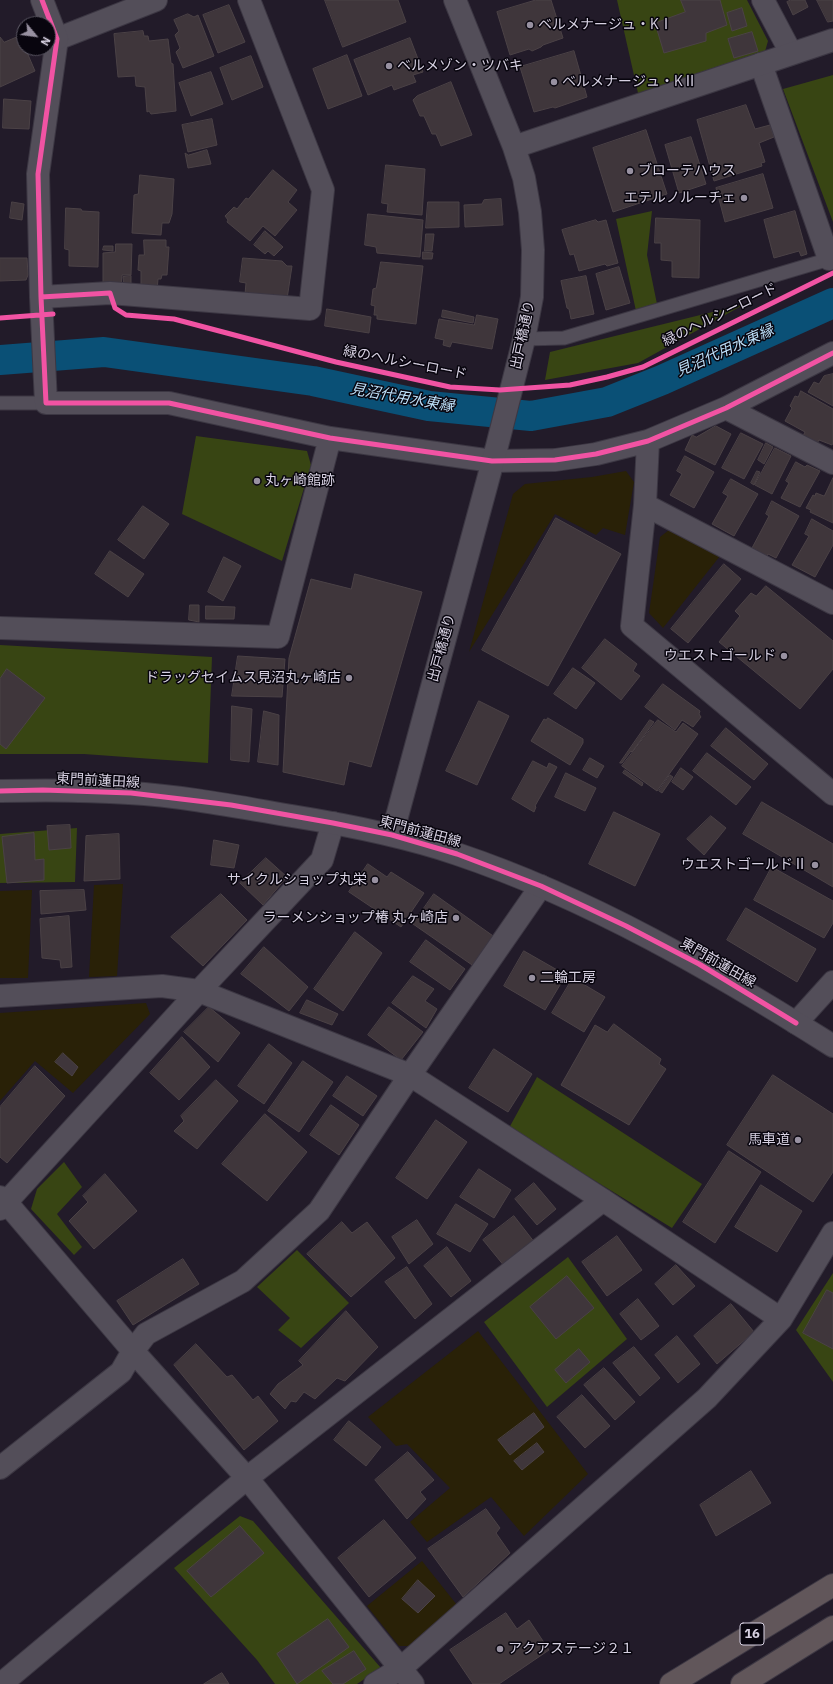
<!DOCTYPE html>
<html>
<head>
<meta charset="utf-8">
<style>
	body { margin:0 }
	#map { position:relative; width:833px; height:1684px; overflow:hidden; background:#221b29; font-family:"IBM Plex Sans",sans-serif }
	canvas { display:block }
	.north { position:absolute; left:16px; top:16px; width:40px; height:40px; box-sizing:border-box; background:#08050e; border:1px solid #5b5763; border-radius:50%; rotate:119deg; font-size:11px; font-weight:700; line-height:16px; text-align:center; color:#d7d1e2 }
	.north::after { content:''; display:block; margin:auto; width:14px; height:18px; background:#9891a1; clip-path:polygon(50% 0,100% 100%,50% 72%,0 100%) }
</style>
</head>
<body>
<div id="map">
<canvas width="833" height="1684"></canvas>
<div class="north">N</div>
</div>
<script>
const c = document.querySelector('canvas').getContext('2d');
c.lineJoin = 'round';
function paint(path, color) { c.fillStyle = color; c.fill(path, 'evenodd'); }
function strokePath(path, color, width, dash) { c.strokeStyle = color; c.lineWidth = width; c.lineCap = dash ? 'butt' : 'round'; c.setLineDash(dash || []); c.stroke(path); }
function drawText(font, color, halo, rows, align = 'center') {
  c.font = font + ' "IBM Plex Sans","Noto Sans JP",sans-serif'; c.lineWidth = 3; c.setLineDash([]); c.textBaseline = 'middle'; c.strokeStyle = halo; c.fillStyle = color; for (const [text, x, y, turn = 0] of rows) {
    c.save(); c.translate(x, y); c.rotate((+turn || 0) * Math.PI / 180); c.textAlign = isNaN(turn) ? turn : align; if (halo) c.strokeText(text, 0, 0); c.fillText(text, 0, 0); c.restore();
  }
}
const green = new Path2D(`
	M617,0H747L768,41L764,55L638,93Z
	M833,75V222L783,89Z
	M652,211L647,255L657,304L636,311L616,219Z
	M745,304L638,363L545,380L550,352Z
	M196,436L307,451L311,465L282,561L182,514Z
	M0,645L212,657L208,763L84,754H0Z
	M77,828L75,882L0,883V834Z
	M537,1077L702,1184L672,1228L509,1128Z
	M64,1162L82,1187L57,1214L82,1247L74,1255L31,1209L37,1189Z
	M297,1250L349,1303L301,1348L278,1330L290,1318L257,1287Z
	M568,1257L627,1339L547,1407L484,1322Z
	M833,1273V1382L796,1330Z
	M240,1516L253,1521L381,1668L357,1684H275L257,1660L174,1568Z`);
const sand = new Path2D(`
	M626,471L634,482L625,535L603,528L596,535L555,514L469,652L513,494L525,484L592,477Z
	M669,530L720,556L663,628L649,613L660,537Z
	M123,884L117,976L89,977L94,885Z
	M32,890L28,978H0V891Z
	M146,1003L150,1014L73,1093L35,1061L0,1101V1013Z
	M478,1331L588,1474L524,1536L491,1497L427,1542L410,1522L450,1488L407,1444L396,1446L368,1417Z
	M422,1561L457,1605L411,1646H399L367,1606Z`);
const canal = new Path2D(`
	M0,360L104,352L313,381L429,406L531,416L607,402L662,380L833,303`);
const building = new Path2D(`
	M325,0H398L406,22L343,47Z
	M536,0H551L563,38L543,45L541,47L532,51L529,49L510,55L497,12Z
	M681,0H720L727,25L706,33V41L664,53L655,23L685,12Z
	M791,0H805L808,7L793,15L787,2Z
	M817,0H833V21L828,22Z
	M229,5L245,42L218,53L203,15Z
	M742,8L747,26L732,31L727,13Z
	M188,14L194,17L198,15L214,56L183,68L176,52L180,48L175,35L179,31L174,20Z
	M143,31L144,36H148L149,41L168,39L171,63L173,64L176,111L151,114L149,111L147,112L145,87L136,86L135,76L118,77L114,34Z
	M752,32L758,51L734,58L728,39Z
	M20,36L35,71L0,87V37L4,42Z
	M410,38L423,72L413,75L416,82L394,90L392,85L368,95L354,60Z
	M574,51L587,97L555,108L553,107L534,112L520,67Z
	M347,55L362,96L328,109L313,69Z
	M251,56L263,87L232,100L220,68Z
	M211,72L223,104L191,116L179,83Z
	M451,82L472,135L441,146L436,134H432L424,116H420L413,100L417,96Z
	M4,99L31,101L29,129L3,128Z
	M746,105L755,129L770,125L774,137L759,143L765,162L761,163L762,166L714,181L697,120Z
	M212,119L217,145L188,152L182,125Z
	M646,130L667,194L613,212L593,148Z
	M691,137L706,184L679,193L665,145Z
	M207,150L211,164L188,168L185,153L188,155Z
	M386,165L425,169L422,215L387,212L388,204L382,203Z
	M273,170L297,190L288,202L297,210L275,236L263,226L250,241L227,222L228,220L225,216L234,207L237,209L246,198L248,199Z
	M763,174L773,208L725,222L716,188Z
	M140,175L174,179L172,214L169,223H162L161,235L132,233L134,195L138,194Z
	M501,199L503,225L465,227L464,205L482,204L484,200Z
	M12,202L24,204L22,220L10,218Z
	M428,202H459V227L426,228Z
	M66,208L81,209L82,211L99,212L98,267L69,266V250L65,249Z
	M795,211L807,254L801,256L799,251L774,258L764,220Z
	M368,214L423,220L420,257L377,253L376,247L365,245Z
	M656,218L700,220L699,278L672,277V261L661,260V243H655Z
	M596,220L598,222L606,220L618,263L607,266L605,264L579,271L574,254L570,255L562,230Z
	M265,231L283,247L274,256L268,251L265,254L254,245Z
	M426,234H434L432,251H425Z
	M144,240H166V247H169L167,275H162L161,279H158L157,291L141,290V271L138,270L139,255H144Z
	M116,244H132L131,275H122L121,287L103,290V253L115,252Z
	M104,246H113V251L103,250Z
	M423,252L433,253L432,259H423Z
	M0,258H27L28,275L26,280L0,281Z
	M243,258L282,261L287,266H292L287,299L245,294L246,283L240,282Z
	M381,262L423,266L416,324L377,319V315H374L375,306L371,305L373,289L376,288Z
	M619,267L630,303L606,310L596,274Z
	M131,276V287H124L123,277Z
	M586,276L594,314L571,319L569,309L567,308L561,281Z
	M327,309L371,317L369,333L325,326Z
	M443,310L474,317L473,323L442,317Z
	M477,315L498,319L492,349L452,342L450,347L443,345L444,340L435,338L439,319L474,325Z
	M833,374V406L808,392L814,382L819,384L824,376Z
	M801,391L833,409V443L832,445L819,440L816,445L802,438L805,432L785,421L792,408L790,406L795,396L798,397Z
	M716,426L731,434L715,465L685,450L692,435L696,437Z
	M741,433L763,444L744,479L722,468Z
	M766,443L773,447L764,464L758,460Z
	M775,448L791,456L772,494L755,485Z
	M685,456L714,472L694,508L670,495L682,474L677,471Z
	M796,462L805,467L807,465L820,471L800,507L781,498L789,483L786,481Z
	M757,471L760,472L754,485L751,483Z
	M833,478V523L810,512L811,510L806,508L813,495L815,496L816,493L824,496Z
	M731,479L758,494L734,536L712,524L728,496L723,493Z
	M772,501L799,516L776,558L768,554L767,556L752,548L769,516L766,514Z
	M143,506L169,524L144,559L118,540Z
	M556,518L621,554L548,686L482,650Z
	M812,519L833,531V545L815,577L792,565L809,536L805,534Z
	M110,551L144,574L128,597L95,574Z
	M224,557L241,566L223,601L208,592Z
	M724,564L741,579L688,643L671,629Z
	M355,574L422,592L371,767L349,761L344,785L283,772L289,658L311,579L351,589Z
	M766,586L833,641V669L800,709L719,642L740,616L735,611L751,593L756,596Z
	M190,605H199V622L189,620Z
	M206,606L235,607L234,619H206Z
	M605,639L637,664L633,671L640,676L621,700L582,668Z
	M238,656L285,659L282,697L232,696Z
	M573,668L595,683L576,709L554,694Z
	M7,669L45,698L6,749L0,744V679Z
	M663,684L700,711L699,714L701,717L693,727L682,720L675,730L645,707Z
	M479,701L509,716L477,785L446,771Z
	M232,706L252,709L249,762L231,760Z
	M264,711L279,715L278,765L258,762Z
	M548,718L583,739V743L570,765L531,741L544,719L546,720Z
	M650,720L654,722L632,752L631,751L622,763H620Z
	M658,720L676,732L683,723L698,734L657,791L622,766Z
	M726,728L768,764L754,780L711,746Z
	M707,753L751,787L736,805L693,771Z
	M590,758L604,766L597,778L583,770Z
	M533,761L547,768L549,763L557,767L535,806L536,807L534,812L512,799Z
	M681,768L693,777L683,790L672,782Z
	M625,770L643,783L642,786L623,773Z
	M566,773L596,788L585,811L555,797Z
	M670,775L673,777L662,793L659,791Z
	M762,802L833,844V887L743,834Z
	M614,812L660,834L635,886L589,864Z
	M711,816L726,828L704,855L687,839Z
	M70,825L71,848L49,850L47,826Z
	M34,833L35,860L44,859V880L7,883L2,837Z
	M119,834L120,879L84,881L86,836Z
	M214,840L239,845L234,868L211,865Z
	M266,858L287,877L263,905L240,883Z
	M368,864L387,877L391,872L424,893L401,927L349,892Z
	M772,867L833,901V923L824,938L754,900Z
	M84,890L86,910L41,914L40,891Z
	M221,894L247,920L203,966L171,937Z
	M434,894L496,938L475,967L413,924Z
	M746,908L816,949L797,982L727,940Z
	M69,916L72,967L61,968L60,960L42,958L40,919Z
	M355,932L382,953L343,1011L314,989Z
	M426,940L465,969L450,990L410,962Z
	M264,947L308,987L289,1011L241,974Z
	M524,951L566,975L545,1010L504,986Z
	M413,976L434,989L425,1001L437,1009L426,1028L392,1003Z
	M573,978L605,997L584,1032L552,1013Z
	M307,1000L338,1014L332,1025L300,1013Z
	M209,1007L240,1033L218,1062L184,1032Z
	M389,1007L423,1032L401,1060L368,1035Z
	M614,1024L661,1059L659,1064L666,1069L629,1125L561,1085L595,1025L607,1032Z
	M182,1037L210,1067L179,1100L150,1073Z
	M269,1044L292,1063L264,1104L238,1086Z
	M494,1049L532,1074L508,1112L469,1088Z
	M63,1053L78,1067L72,1076L55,1062Z
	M303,1061L333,1082L299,1132L268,1111Z
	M35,1066L65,1096L7,1163L0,1157V1107Z
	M773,1075L833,1114V1172L813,1202L727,1145Z
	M347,1076L377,1096L363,1116L333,1096Z
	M216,1080L238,1101L197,1149L174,1131L184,1121L181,1116Z
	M331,1105L359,1125L339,1155L310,1135Z
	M265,1114L307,1152L267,1201L222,1164Z
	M436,1120L467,1142L427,1199L396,1178Z
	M729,1151L761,1172L715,1243L683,1222Z
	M479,1169L511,1190L494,1218L460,1197Z
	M105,1174L137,1211L94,1249L69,1221L88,1202L83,1196Z
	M534,1183L556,1209L537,1225L515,1199Z
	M761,1185L802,1211L777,1252L735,1227Z
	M456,1204L488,1224L470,1252L437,1234Z
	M514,1216L535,1243L505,1267L483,1240Z
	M417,1220L433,1244L409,1264L392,1237Z
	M342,1222L352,1233L367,1222L395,1258L351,1297L307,1254Z
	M617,1236L642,1270L607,1296L582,1262Z
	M447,1247L471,1281L451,1297L424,1266Z
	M183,1259L199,1284L133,1325L117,1301Z
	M676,1265L695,1286L673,1305L655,1284Z
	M407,1267L432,1304L415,1319L385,1282Z
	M567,1276L594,1308L556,1339L530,1307Z
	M827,1290L833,1293V1349L803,1333Z
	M638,1299L659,1326L641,1340L620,1314Z
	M731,1304L754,1332L717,1364L694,1336Z
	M346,1311L378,1347L345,1381L337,1378L315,1399L304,1392L296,1402L291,1401L285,1409L270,1394L278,1384L303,1365L299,1361Z
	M677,1336L700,1364L678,1383L655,1355Z
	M196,1344L227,1377L232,1375L253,1400L258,1396L278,1421L244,1450L174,1365Z
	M634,1347L660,1378L640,1396L613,1363Z
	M579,1349L590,1362L566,1383L555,1370Z
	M604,1368L635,1402L615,1420L584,1385Z
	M582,1395L610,1426L585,1448L557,1417Z
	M534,1413L544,1427L510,1455L498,1440Z
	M349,1421L381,1447L366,1466L334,1440Z
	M537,1443L544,1452L522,1470L514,1461Z
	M408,1452L434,1480L420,1492L426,1499L407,1519L375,1480Z
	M751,1471L771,1503L716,1536L700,1505Z
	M486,1509L500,1528L496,1533L510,1553L463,1597L428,1549Z
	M384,1520L416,1558L369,1597L338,1558Z
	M240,1526L264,1553L211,1597L187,1571Z
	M418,1580L435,1596L418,1613L402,1599Z
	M506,1613L517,1629L529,1620L549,1650L499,1684H473L450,1650Z
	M328,1619L349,1647L297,1684L277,1654Z
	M354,1651L366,1669L343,1684H333L322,1671Z
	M222,1673L229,1684H204Z`);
const lane = new Path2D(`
	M524,339L564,338L833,258
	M0,403H46`);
const street = new Path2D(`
	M156,0L57,39L38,174L41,297L46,403H169L330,438L492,461L555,460L596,454L648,441L726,408L833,353
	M763,0L791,53
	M761,64L829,259
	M41,297L110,293L310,309L323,190L249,0
	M726,408L833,463
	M648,441L645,505L632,626L833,794
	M645,505L833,603
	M0,628L278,637L330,438
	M0,996L162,986L199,991L410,1075L603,1200L781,1319
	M796,1023L833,982
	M0,1197L6,1202L133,1351L247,1478L413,1684
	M0,1209L199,991L322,860L333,823
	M0,1468L121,1372L133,1351L146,1334L243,1281L319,1211L410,1075L541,886
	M1,1684L247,1478L603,1200
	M375,1684L400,1669L707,1398L781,1319L833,1233`);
const secondary = new Path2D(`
	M42,0L57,39
	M514,147L833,40
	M0,791C43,790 86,790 129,793C183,796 239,807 292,816C348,825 404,836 457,854C591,899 714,971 833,1046
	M392,835L497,446L524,339L532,297L533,250L530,212L524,178L514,147L455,0`);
const highway = new Path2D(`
	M671,1684L833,1585
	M742,1684L833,1627`);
const cycleway = new Path2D(`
	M42,0L57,39L38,174L41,297L46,403H169L330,438L492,461L555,460L596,454L648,441L726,408L833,353
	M41,297L110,293L115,308L126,315L174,319L336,362L450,387L500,390L570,385L607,377L643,367L833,273
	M0,318L53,314
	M0,791L43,790L131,793L231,805L333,823L392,835L457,854L541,886L626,926L699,964L796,1023`);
const markers = [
	[530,25,4,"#9891a1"],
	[389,66,4,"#9891a1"],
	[554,82,4,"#9891a1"],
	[630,171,4,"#9891a1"],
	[744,198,4,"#9891a1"],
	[257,481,4,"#9891a1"],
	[784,656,4,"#9891a1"],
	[349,678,4,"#9891a1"],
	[815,865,4,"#9891a1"],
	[375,880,4,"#9891a1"],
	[456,918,4,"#9891a1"],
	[532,978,4,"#9891a1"],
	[798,1140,4,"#9891a1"],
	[500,1649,4,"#9891a1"]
];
const shields = [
	[752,1634,24]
];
const shieldNames = [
	["16",752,1634]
];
const poiNames = [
	["ベルメナージュ・KⅠ",538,25],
	["ベルメゾン・ツバキ",397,66],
	["ベルメナージュ・KⅡ",562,82],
	["ブローテハウス",638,171],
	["エテルノルーチェ",736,198,"right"],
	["丸ヶ崎館跡",265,481],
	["ウエストゴールド",776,656,"right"],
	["ドラッグセイムス見沼丸ヶ崎店",341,678,"right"],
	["ウエストゴールドⅡ",807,865,"right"],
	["サイクルショップ丸栄",367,880,"right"],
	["ラーメンショップ椿 丸ヶ崎店",448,918,"right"],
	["二輪工房",540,978],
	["馬車道",790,1140,"right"],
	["アクアステージ２１",508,1649]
];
const streetNames = [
	["緑のヘルシーロード",720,315,-26],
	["出戸橋通り",523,335,-78],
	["緑のヘルシーロード",405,363,11],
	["出戸橋通り",442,648,-75],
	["東門前蓮田線",98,781,3],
	["東門前蓮田線",420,832,15],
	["東門前蓮田線",718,963,30]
];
const waterNames = [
	["見沼代用水東縁",725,351,-24],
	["見沼代用水東縁",402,398,10]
];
paint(green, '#384513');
paint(sand, '#292107');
strokePath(canal, '#0a5076', 30);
paint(building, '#3f363b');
strokePath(building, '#4b4246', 1);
strokePath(lane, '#3c3743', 15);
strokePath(street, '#3c3743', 24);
strokePath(secondary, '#3c3743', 24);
strokePath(highway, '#3c3743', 24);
strokePath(lane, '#534e59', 13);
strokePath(street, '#534e59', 22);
strokePath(secondary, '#534e59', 22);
strokePath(highway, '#61565a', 22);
strokePath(cycleway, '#f153a3', 5);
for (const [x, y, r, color] of markers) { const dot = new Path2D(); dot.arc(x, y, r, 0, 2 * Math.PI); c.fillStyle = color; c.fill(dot); strokePath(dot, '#08050e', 1.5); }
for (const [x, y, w] of shields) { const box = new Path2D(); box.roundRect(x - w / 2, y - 11, w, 22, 3); c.fillStyle = '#08050e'; c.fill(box); strokePath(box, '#d7d1e2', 1); }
drawText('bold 13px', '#d7d1e2', null, shieldNames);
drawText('14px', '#d7d1e2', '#08050e', poiNames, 'left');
drawText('14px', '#d7d1e2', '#08050e', streetNames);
drawText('italic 15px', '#bcdef7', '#08050e', waterNames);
</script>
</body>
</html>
